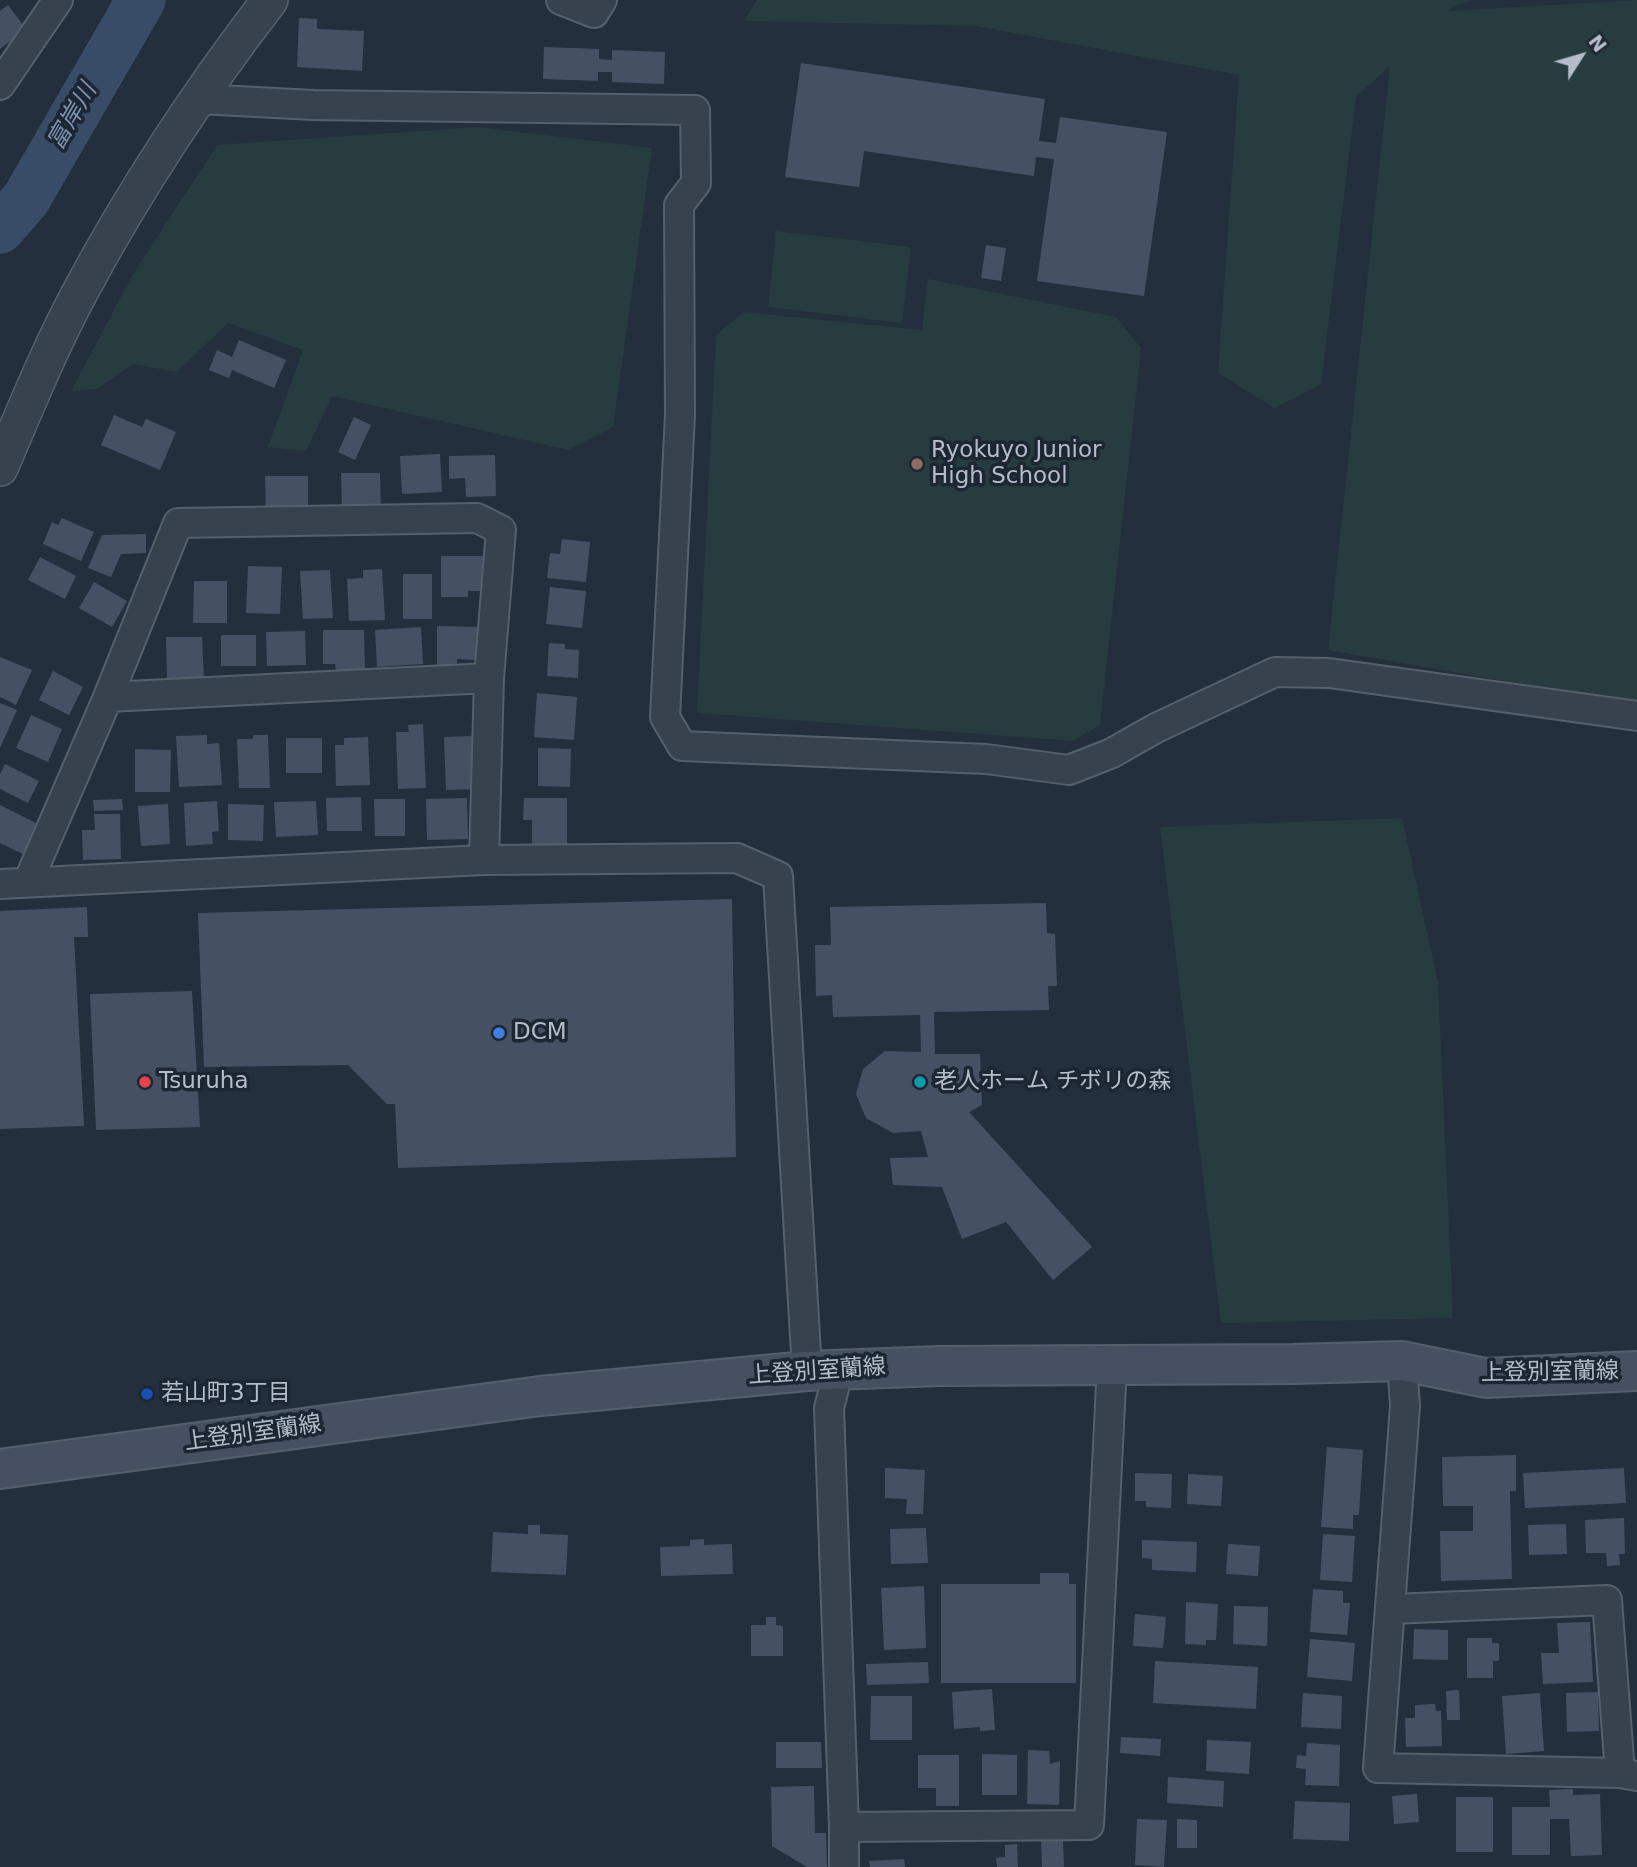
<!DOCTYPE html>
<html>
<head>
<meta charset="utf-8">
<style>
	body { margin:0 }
	#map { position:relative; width:1637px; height:1867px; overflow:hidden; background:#242f3e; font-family:"DejaVu Sans",sans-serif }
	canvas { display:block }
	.north { position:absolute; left:1546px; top:21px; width:70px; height:70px; -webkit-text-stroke:5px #1d2633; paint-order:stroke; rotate:53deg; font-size:19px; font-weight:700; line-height:28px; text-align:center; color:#b4bcc9 }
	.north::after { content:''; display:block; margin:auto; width:24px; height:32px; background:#b4bcc9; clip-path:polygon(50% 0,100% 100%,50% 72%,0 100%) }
</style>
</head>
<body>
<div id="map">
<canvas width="1637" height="1867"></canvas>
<div class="north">N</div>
</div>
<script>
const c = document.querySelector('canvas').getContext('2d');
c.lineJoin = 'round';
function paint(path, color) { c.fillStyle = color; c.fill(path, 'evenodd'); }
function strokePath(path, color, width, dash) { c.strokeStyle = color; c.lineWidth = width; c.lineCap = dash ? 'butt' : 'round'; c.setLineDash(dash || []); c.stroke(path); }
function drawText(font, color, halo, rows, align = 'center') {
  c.font = font + ' "DejaVu Sans","Noto Sans JP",sans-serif'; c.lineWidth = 7; c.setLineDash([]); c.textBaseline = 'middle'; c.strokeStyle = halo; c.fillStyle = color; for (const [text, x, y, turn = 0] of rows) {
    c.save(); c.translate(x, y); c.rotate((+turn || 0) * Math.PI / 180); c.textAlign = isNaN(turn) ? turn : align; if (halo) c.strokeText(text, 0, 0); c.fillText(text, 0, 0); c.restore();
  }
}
const green = new Path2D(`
	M757,0H1475L1453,6L1449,11L1637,0V704L1328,650L1390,66L1356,97L1321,384L1275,408L1218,373L1239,75L976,26L744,21Z
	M478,127L652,148L613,427L568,450L332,396L306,451L268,447L303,350L228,323L177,372L133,364L97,389L71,391L132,276L217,145Z
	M776,231L911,247L902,323L768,307Z
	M928,279L1116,317L1141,348L1100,725L1073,741L697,713L716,335L744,312L922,330Z
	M1402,818L1438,982L1453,1318L1221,1323L1160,827Z`);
const river = new Path2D(`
	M0,229L26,199L141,0`);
const building = new Path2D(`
	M8,5L26,29L0,49V11Z
	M299,18L317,19V29L364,31L362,71L297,67Z
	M544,47L599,49V59L612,60V50L665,52L664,84L612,82V72H598V81L543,79Z
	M801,63L1045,99L1039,141L1056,143L1060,117L1167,132L1144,296L1037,281L1054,159L1036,157L1034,176L864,151L859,187L785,177Z
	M986,245L1006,248L1001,281L981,278Z
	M239,340L286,360L274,388L232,370L229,378L209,370L217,350L232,357Z
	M114,415L142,427L146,419L176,432L160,470L101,445Z
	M354,417L371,425L355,460L338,452Z
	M440,454L442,492L402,494L400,456Z
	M495,455L496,496L466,497L465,478L449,479V456Z
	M341,473H380L381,508L342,509Z
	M265,476H308V506L298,507V517H266Z
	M62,518L94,532L81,561L43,544L52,522L58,525Z
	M146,534V553L121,554L111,577L88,568L102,535Z
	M562,539L590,542L586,582L547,578L550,553L560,554Z
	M441,556H483L482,591H468V597H441Z
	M40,557L76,576L65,599L28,580Z
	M248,566L282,567L280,614L246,613Z
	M382,569L385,620L349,621L347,579L363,578V570Z
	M330,570L333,618L303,619L300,571Z
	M403,574H432V619H403Z
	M194,581H227V623H193Z
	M94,582L127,601L112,627L79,608Z
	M550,587L586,591L582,628L546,624Z
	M437,626L478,627V660L457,659V666H437Z
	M421,627L423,664L377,667L375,630Z
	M323,630H364L365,670H336L335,664H323Z
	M305,631L306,665L267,666L266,632Z
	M221,635H256V666H221Z
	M166,637H202L204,680H167Z
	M549,643L565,644V649L579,650L578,678L547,676Z
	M0,657L32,670L16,705L0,697Z
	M53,671L83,687L69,715L39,700Z
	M537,693L577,697L574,740L534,737Z
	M0,703L17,710L0,748Z
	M31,715L62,729L48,762L16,748Z
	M423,724L426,788L398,789L396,732H409L408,725Z
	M207,735V744L219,743L222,785L179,787L176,736Z
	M253,735H268L270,788H239L237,739H253Z
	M474,736L476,789L446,790L444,737Z
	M368,737L370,785L336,786L335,745H344V738Z
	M286,738H322V773H286Z
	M538,748L571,749L570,787L538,786Z
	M135,749L171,750L170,792H135Z
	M5,764L39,781L28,803L0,789V774Z
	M361,797L362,831H327L326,798Z
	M467,798L468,839L427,840L426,799Z
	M524,798H567V846H532V820H523Z
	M122,799L123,810L94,811L93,800Z
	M374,799H405V836H375Z
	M217,801L219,831L212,832L213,844L186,846L184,803Z
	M316,801L318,835L276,837L274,802Z
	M168,804L170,844L141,846L138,806Z
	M228,804L264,805L263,841L228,840Z
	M0,805L42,826L27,856L0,843Z
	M94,814H120L121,859L83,860L82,830H95Z
	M732,899L736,1157L398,1168L395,1104H387L348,1065L204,1067L198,913Z
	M1046,903L1047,933L1055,934L1057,986H1048L1049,1010L934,1012L935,1054H980L982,1105L969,1112L1092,1247L1053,1280L1006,1222L962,1239L942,1187L893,1185L890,1158L928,1157L921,1131L893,1133L866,1118L856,1094L863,1069L885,1051L921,1052L920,1015L833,1017L832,995L816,996L815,945H831L830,907Z
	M87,907L88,937H74L84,1126L0,1129V911Z
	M192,991L200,1127L96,1130L90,994Z
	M1327,1447L1363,1450L1359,1515H1353V1529L1321,1527Z
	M1516,1455V1491H1510L1512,1579L1441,1581L1440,1531H1473V1506H1443L1442,1457Z
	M885,1468L925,1470L923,1514H906L907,1499L885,1498Z
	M1624,1468L1626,1503L1525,1508L1523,1473Z
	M1135,1473L1172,1474L1171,1508L1146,1507V1501H1135Z
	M1188,1474L1223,1476L1221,1506L1187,1504Z
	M1624,1518L1625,1554H1619L1620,1565L1607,1566L1606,1553H1586L1585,1520Z
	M1566,1524L1567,1554L1529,1555L1528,1525Z
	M528,1525H540V1534L568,1535L566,1575L491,1572L493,1532L528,1534Z
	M926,1528L928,1563L891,1564L890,1529Z
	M1323,1534L1355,1536L1352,1582L1320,1580Z
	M704,1539V1545L732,1544L733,1574L661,1576L660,1547L690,1546V1540Z
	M1142,1540L1197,1542L1196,1572L1152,1570V1559L1142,1558Z
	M1228,1544L1260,1546L1258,1576L1226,1574Z
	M1040,1573H1069V1584H1076V1683H941V1584H1040Z
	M924,1586L926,1648L884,1650L881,1588Z
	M1313,1589L1343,1591V1603H1350L1347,1635L1310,1632Z
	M1186,1602L1218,1604L1216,1640H1206V1645L1185,1644Z
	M1234,1606L1268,1607L1267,1646L1233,1644Z
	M1135,1614L1166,1617L1163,1648L1133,1646Z
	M766,1617H776V1625L783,1626V1656H751V1625H766Z
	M1590,1622L1593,1682L1543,1684L1541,1653H1559L1557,1623Z
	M1414,1629L1448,1630V1660L1413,1659Z
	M1467,1638H1492V1643H1499V1661H1493V1678H1467Z
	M1310,1639L1355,1643L1352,1681L1307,1677Z
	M1155,1661L1258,1667L1256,1709L1153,1703Z
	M928,1662L929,1683L867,1685L866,1664Z
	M992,1689L995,1730L980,1731V1727L954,1729L952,1692Z
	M1459,1690L1460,1720H1447L1446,1691Z
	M1598,1692L1599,1731L1567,1732L1566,1693Z
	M1303,1693L1342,1696L1341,1729L1301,1727Z
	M1540,1693L1544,1751L1506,1754L1502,1696Z
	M871,1696H912V1740H870Z
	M1435,1704L1436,1711H1441L1442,1746L1406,1747L1405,1718H1415V1705Z
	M1121,1737L1161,1739L1160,1756L1120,1753Z
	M1207,1740L1251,1742L1249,1774L1206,1771Z
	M776,1742H821L822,1768H776Z
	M1307,1743L1340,1745L1339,1786L1305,1785L1306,1769L1296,1768L1297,1755L1306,1756Z
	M1028,1750L1049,1751L1050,1764L1060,1761L1059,1805L1027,1804Z
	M982,1754L1017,1755V1795H982Z
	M918,1755H959V1806H936V1788H918Z
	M1168,1777L1224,1781L1223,1807L1167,1803Z
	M814,1786L815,1833H826L827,1867H807L772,1846L771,1787Z
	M1573,1789V1795L1600,1794L1602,1855L1571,1856L1569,1819H1550V1855H1512V1807H1550L1549,1790Z
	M1417,1794L1419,1822L1394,1824L1392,1796Z
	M1456,1797H1493V1852H1456Z
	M1295,1801L1350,1803L1349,1841L1293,1839Z
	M1137,1819L1167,1820L1164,1867L1135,1865Z
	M1177,1819L1197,1820V1848H1177Z
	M1041,1840H1063L1064,1867H1042Z
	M1017,1844L1018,1867H997L996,1858L1005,1857V1845Z
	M904,1859L905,1867H870L869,1861Z`);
const minor = new Path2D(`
	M561,0L594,13L602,0
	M0,85L58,0
	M199,99L313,105L695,110L696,183L679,205L680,414L665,717L682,746L986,759L1069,770L1112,753L1156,728L1275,672L1329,673L1637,716
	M108,697L489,678
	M28,882L108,697L178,523L477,518L501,530L489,678L484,860
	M0,884L484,860L737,858L778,876L807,1371
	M1402,1361L1405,1406L1378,1768L1620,1773L1637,1776
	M839,1369L829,1408L844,1827L1089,1825L1112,1365
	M1391,1609L1607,1600L1620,1773
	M844,1827V1867`);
const tertiary = new Path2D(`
	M0,468C25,410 49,350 79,294C132,194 201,89 270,0`);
const secondary = new Path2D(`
	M0,1469L540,1396L807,1371L939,1366L1294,1364L1402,1361L1486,1378L1637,1371`);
const markers = [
	[917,464,7,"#8d6e63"],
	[499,1033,7,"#3f7fe0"],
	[145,1082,7,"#e0444e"],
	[920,1082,7,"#0f9aa8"],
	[147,1394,7,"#1a4fb4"]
];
const poiNames = [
	["Ryokuyo Junior",931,451],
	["High School",931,477],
	["DCM",513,1033],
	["Tsuruha",159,1082],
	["老人ホーム チボリの森",934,1082],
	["若山町3丁目",161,1394]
];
const streetNames = [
	["上登別室蘭線",817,1372,-4],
	["上登別室蘭線",1550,1373,-1],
	["上登別室蘭線",253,1434,-8]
];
const waterNames = [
	["富岸川",73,117,-60]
];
paint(green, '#263c3f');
strokePath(river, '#394c67', 49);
paint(building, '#455162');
strokePath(minor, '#565f6c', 32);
strokePath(tertiary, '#565f6c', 38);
strokePath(secondary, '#565f6c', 42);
strokePath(minor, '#38414e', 28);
strokePath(tertiary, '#38414e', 35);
strokePath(secondary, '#465061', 38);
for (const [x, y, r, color] of markers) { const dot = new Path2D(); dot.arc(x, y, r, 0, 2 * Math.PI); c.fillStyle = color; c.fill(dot); strokePath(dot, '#1d2633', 2.5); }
drawText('23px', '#b4bcc9', '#1d2633', poiNames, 'left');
drawText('23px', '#b4bcc9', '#1d2633', streetNames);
drawText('italic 24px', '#7c92b1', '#1d2633', waterNames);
</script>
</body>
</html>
